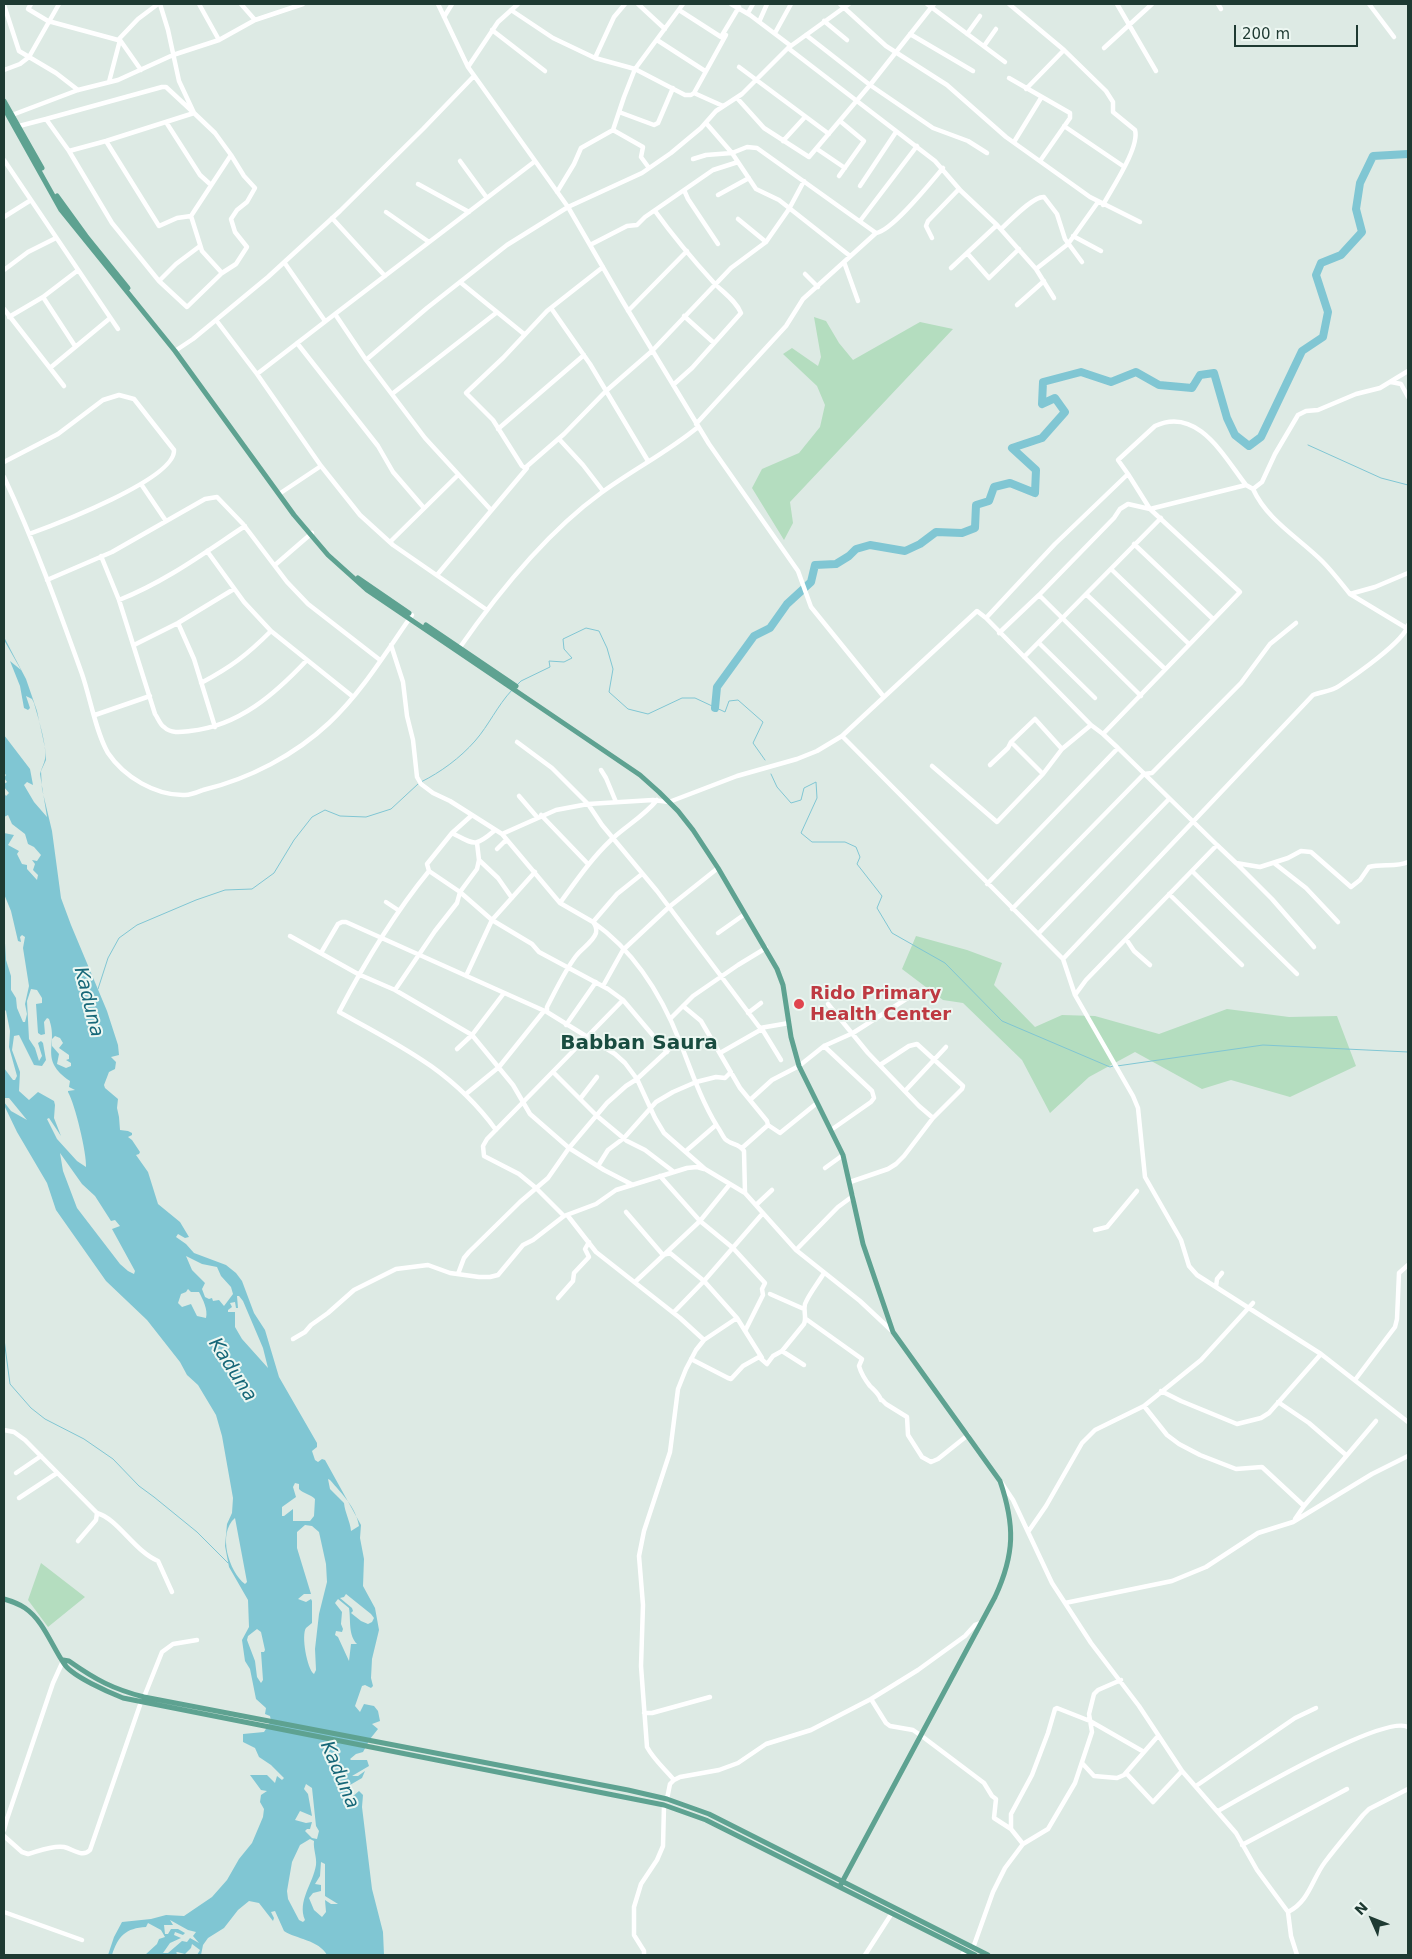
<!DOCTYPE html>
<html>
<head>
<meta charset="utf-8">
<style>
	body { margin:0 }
	#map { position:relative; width:1412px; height:1959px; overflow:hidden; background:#ddeae4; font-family:"DejaVu Sans",sans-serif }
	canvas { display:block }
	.frame { position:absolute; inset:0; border:5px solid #1e3a32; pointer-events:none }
	.north { position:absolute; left:1347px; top:1894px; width:50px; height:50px; -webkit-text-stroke:4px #edf7f2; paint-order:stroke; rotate:314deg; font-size:14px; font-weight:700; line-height:20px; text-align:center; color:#1e3a32 }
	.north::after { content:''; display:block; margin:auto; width:18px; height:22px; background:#1e3a32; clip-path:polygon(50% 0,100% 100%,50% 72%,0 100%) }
	.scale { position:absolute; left:1234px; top:25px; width:124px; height:22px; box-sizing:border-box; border:2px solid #1e3a32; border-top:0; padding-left:6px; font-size:15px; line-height:18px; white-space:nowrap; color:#1e3a32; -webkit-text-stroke:4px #edf7f2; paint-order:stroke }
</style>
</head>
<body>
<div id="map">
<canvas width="1412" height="1959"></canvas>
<div class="frame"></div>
<div class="north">N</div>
<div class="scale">200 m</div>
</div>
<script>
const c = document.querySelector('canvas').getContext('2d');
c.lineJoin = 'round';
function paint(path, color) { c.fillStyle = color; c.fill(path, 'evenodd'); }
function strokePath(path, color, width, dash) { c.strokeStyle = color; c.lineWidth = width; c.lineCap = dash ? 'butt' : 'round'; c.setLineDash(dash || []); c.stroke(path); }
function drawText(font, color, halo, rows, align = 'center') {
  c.font = font + ' "DejaVu Sans",sans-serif'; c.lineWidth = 4; c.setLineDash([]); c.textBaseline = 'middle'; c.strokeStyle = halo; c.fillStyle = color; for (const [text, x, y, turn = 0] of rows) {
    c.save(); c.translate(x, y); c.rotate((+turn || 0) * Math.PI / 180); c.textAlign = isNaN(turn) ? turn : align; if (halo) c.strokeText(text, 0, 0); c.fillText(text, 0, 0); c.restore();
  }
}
const green = new Path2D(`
	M814,317L826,321L839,343L853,360L920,322L953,329L790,502L793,523L784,540L752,488L762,469L799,453L820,427L825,405L817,386L783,354L792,348L818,366L821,357Z
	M916,936L967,950L1002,963L994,985L1035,1027L1062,1015L1095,1016L1159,1034L1227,1009L1289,1017L1337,1016L1356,1066L1290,1097L1231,1080L1202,1089L1135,1052L1089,1077L1050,1113L1022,1060L963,1003L943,1000L902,969Z
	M41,1563L85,1597L48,1627L28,1600Z`);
const water = new Path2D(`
	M4,637L26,679L37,711L45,748L46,760L41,771L42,789L52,831L61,898L71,925L107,1011L118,1045L119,1055L111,1057L116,1062L115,1069L109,1072L104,1085L105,1088L118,1099L117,1108L119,1117L120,1130L128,1131L132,1133V1135L128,1137L132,1140L140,1152L139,1154L136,1155L148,1172L158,1204L180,1222L189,1237L185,1238L178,1234L176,1237L186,1244L194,1253L226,1265L236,1273L242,1281L254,1313L265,1330L279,1377L317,1443V1447L312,1451L315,1460L318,1462L322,1459L325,1460L361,1525L360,1538L364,1559L363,1586L375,1608L379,1630L372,1659L371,1678L373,1686L371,1688L365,1685L362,1686L355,1706L360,1712L364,1704L374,1706L378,1711L380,1721L372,1724L378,1729L370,1739L363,1752L356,1754L350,1759L351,1760H367L369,1766L352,1776H358L365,1771L362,1778L350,1785L348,1791L352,1797L359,1791L363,1795L362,1807L372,1889L383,1932L384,1955H327C319,1940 296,1939 284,1931L275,1911L271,1912L274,1918L273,1921L259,1903L249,1901L238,1910L224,1928L208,1938L203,1945L201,1955H197L200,1950L192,1944L191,1948L185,1954L177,1952L176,1953L179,1955H145L157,1944L159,1939L165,1937L161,1930L148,1923L146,1927C126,1928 118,1936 112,1955H108L114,1937L122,1922L151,1919L166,1915L184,1916L212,1897L227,1880L239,1859L252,1843L263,1817L264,1809L260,1802L261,1795L267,1791L261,1790L250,1775H267L275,1783L277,1776L282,1780L284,1778L271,1765L259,1757L255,1748L243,1742V1734L264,1732L271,1721L270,1716L265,1714L266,1708L256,1699L250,1669L245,1661L242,1640L249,1627L248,1600L229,1567L225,1546L227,1524L232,1513L233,1498L222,1436L216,1415L198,1385L187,1375L180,1362L147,1320L106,1281L56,1210L47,1183L17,1132L4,1105V1102L11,1111L27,1120L9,1098H4V1068L13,1080H15L17,1076L9,1047L10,1031L6,1011L4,1009V926L6,960L11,976V990L16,998L17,1008L23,1022H25L27,1014L25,1004L29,986L23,948L25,937L22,935L20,937L21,942L18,941L11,911L4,894V833L14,835L8,845L19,851L17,854L22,864L27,865V869L37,880L38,875L33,870L35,864L32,860L37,861L41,855L34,847L28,844L25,834L12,824L8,815L4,817V793L6,796L9,793L4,787V784L7,782L4,778L6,775L4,773V735L30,769L33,785L27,782L24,785L34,802L47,817L40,774C41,769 44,764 45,759C47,744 38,718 34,703L32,699L26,696L30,708L28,710L24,708L20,686L10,661L21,670L4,640ZM31,989L37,990L42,998V1003L36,1004L38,1033L41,1035L45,1034L44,1022L47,1018L49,1019C59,1046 38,1059 70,1081L69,1087L75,1090L68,1091V1092C75,1104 87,1154 86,1167L77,1161L57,1139L47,1119L49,1118L61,1136L54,1118L55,1105L54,1101L38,1092L29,1100L19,1091L20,1072L12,1050L14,1036L19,1035L34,1065L42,1066L46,1060L43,1043L41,1041L38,1043L42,1056L39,1061L35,1048L29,1039L27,1001ZM55,1036L60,1038L63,1043L59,1048L69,1055V1059L66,1060L71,1063V1066L66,1068L57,1064L59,1054L52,1046V1039ZM60,1153L82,1184L95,1196L111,1221L115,1220L120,1226L112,1229L135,1271L134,1274L128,1271L120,1264L77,1208L63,1171ZM186,1256L202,1264L217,1267L221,1276L231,1287L233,1294L224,1306L219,1300L213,1301L212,1298L209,1299L205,1297L202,1289L205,1283L192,1270ZM188,1289L191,1292H199C203,1300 208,1309 206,1318L197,1316L191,1304L182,1307L178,1303L181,1294L186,1292ZM237,1296H239L243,1301L263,1348L268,1368L242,1339L235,1327V1312H228V1310L232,1307L230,1303L235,1302L236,1308H238ZM328,1479L330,1480C342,1494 356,1507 359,1526L351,1531C350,1521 345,1513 344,1503L330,1489ZM295,1483L299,1484V1489C304,1494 310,1494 315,1499L314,1516L310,1521H293V1509L284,1516H282V1507L296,1497L293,1487ZM235,1518L247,1582L245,1584C229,1572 217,1533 235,1518ZM305,1525L312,1526L319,1532L326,1564L327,1582L319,1614L315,1649L316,1670L314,1674C307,1669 301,1635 306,1628C308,1626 310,1625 312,1623V1601L311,1599L306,1602L298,1599L304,1594H311L297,1548V1532ZM346,1594L371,1614L374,1618L372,1622L368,1624L361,1621L351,1613L353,1611L352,1608L340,1598L344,1597ZM338,1599L349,1608C351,1620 348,1635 357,1644H351L349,1661L338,1637L335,1635L336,1631L342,1632L343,1629L341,1624L342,1612L335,1603ZM257,1629L261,1632L265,1650L264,1652H261L263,1680L261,1683L257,1677L255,1661L247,1640L248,1636ZM306,1784L312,1788L316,1826L319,1831L317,1839L312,1838L305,1831L307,1829H310L312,1822L306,1823L295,1820L300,1811L312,1816L308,1794L304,1789ZM310,1839L314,1841C313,1849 317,1857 316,1865C313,1884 297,1901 305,1920L303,1922L299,1920L288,1899L287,1891L292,1862L300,1845ZM321,1862L325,1864V1896L338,1904H331L325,1900L326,1912L322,1917L314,1910L309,1898L313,1893L321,1891V1885L315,1884L320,1876ZM170,1920L188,1930L196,1932L193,1936L199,1943L190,1938L187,1942L182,1941L168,1953H163L170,1943L181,1938L174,1935L175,1932L183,1935L185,1933L178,1929H171L168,1934H165L164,1925H173Z`);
const stream = new Path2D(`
	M1308,445L1381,478L1408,485
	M517,685L521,681L550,667L549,661L564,662L572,658L564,649L563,639L586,628L599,631L607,648L613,669L609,692L628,709L648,714L682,698H695L725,712L729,701L738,700L763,722L753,743L765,760
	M771,774L777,787L791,803L801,800L804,788L816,782L817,798L801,833L812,842H845L856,847L860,857L857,864L882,896L877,908L892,933L945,963L1002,1021L1110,1067L1113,1066
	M421,782C441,772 460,758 475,741C489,725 497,706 512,690
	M98,989L108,958L119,938L137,925L196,900L225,890L252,889L274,873L294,840L312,817L325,810L340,816L366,817L391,809L418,784
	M1117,1066L1263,1045L1408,1052
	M4,1339L10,1384L31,1408L45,1419L84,1439L113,1459L139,1486L154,1497L197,1532L228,1563`);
const river = new Path2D(`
	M715,708L717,687L754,636L770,628L787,604L811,582L815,565L836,564L849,556L856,549L870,545L905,551L920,544L936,532L962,533L975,528L976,505L989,501L994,487L1010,483L1035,493L1036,470L1012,448L1042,438L1065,412L1055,398L1042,404L1043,382L1081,372L1111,382L1136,372L1159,385L1192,388L1200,375L1214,373L1227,418L1235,435L1249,446L1261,437L1302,351L1323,337L1328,312L1316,275L1321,263L1341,255L1362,232L1356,209L1360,183L1373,156L1408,154`);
const minor = new Path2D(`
	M31,4L28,9L48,21L118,40L138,19L158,4
	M199,4L219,40
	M241,4L255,20
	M438,4L468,67L568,207L623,302L709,444L798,571L811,607L884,697L842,736L1063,959L1075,995L1133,1096L1138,1108L1145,1177L1181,1240L1189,1266L1197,1275L1321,1354L1408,1422
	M638,4L665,29
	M731,4L750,15L791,46
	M840,4L886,46L947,85L1006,137L1090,197L1140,222
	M927,4L1005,62
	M1009,4L1064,50L1106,91L1113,102V112L1135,130C1140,147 1112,188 1103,205
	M1117,4L1156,71
	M1218,4L1221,9
	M1369,4L1394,37
	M4,5L19,51L56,73L78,90
	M511,10L553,38L595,58L635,69L685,95H691L694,93L723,106
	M679,10L721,37L739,7
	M748,13L753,4
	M444,17L452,4
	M824,21L847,40
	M759,22L767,4
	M492,30L545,71
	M775,33L791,4
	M910,34L973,71
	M967,34L980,16
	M806,35L870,85L933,128L968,141L987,153
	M120,40L141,70
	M657,40L705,71
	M984,46L996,29
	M788,48L935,161L961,191L997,225L1036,269L1054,298
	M1104,48L1152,4
	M595,58L614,17L625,4
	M468,67L498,22L518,4
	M739,67L829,134
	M4,70L20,64L29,57L59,4
	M1009,78L1070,113V118L1040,161
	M109,82L120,40
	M1026,89L1064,50
	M694,93L726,35
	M737,98L764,128L809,157L870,85L934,4
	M619,112L654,125L658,123L673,88
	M12,115L78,90L118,80L173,55L219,40L255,20L303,4
	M166,122L200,175L211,185
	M706,123L732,153L747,147L757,148L876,233C892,231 931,182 943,168
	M19,126L46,119L69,151L106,141L194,113L166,87H162L46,119
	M1064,126L1123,166
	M613,130L643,147L641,157L649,168
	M106,141L159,226L177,218L191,216
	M783,141L805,117
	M1014,142L1041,98
	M817,149L845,168
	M69,151L112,223L159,281L187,307L222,273L202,251L191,216L231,155L215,133L194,113L179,81L168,30L160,4
	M693,159L706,155L732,153L756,189L779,200L850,256
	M4,160L118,329
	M460,161L487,198
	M839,176L864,141L840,121
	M418,184L469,212
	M860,186L896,132
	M684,190L688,199L718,244
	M557,192L574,164L581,148L613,130L624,97L635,69L683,4
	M718,195L749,178
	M655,211C673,236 694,261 715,284C724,293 736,301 741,313L692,368L673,385
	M386,212L429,242
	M4,217L31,200
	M332,218L385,276
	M738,219L766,242
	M860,221L917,146
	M1001,229C1010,221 1033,196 1044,197L1057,214L1065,239L1082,262
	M1073,236L1101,251
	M932,238L926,226L928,221L959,189
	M590,245L627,226L637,225L645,217L713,170L738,162
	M967,253L989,278L1019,249
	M284,262L325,321
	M844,262L858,301
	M603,267L547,311L503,358L466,393L493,420L522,466L525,468L564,434L606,391L652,351L731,268L766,242L789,209L804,181
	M951,268L997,225
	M1036,269L1068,244L1098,202
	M4,270L28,252L56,238
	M222,273L236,264L247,247L235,232L231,219L237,210L247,202L255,188L244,176L231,155
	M805,274L818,287
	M159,281L176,264L200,246
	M460,282L524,334
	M43,297L75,346
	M1017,305L1044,281
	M551,308L590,364L648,461
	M4,309L64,386
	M628,311L687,251
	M335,314L534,162
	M684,316L714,343
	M9,317L43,297L77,271
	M216,320L257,374L321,466L360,515L393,545L487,610
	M297,343L378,446L393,472L424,508
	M175,351L193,339L268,277L340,211L423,129L474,76
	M366,360L427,308L507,245L568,207L642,173L671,153L701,128L716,111L742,94L788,48L849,4
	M50,368L109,319
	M257,374L335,314L366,360L425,438L491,510
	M1391,382L1401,384L1408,397
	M392,394L496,313
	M696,424L786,326L803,299L876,233
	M498,429L584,355
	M559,439L583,465L603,491
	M4,462L58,434L103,400L119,395L134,399L174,450C176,479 54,525 29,534
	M1128,474L1150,509
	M4,477C34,541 58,607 82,674C90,697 96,733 108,753C124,777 156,796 185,795C191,795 198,792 203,790C249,779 295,755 329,723C362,692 386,652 412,615
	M141,484L166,521
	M1253,489C1267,520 1299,538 1322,561C1332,571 1341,583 1350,594
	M279,494L321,466
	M390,542L458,475
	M1134,544L1213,619
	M207,551L244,602L271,631L352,696
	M101,556L119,600L155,714C158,718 160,725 164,727C171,734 182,732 190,731C239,726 275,694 307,660
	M275,565L312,533
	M1111,569L1189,644
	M1408,573L1375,587L1350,594L1408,629
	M437,575L527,468
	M47,580L112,552L205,499L217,497L243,524L287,582L308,604L380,660
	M1039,595L1141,696
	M1087,595L1165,669
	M119,600C165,582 204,553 245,526
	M986,618L1091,725L1103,734
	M178,623L194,659L215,727
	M999,633L1039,595L1114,518L1120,509L1128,504L1150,509
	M1039,643L1095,698
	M134,645L178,623L234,589
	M391,645L403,682L407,716L413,740L417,777L421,784L433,793L450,801L502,834L560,903L593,922C596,926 597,929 596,933C593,942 581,949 576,956C564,972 556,990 547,1007V1012L615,1054L625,1063L637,1079L655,1118L664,1133L705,1169L745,1193L796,1250L860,1301L892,1331
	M458,650C497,594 546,533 601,493C632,470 668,452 698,427
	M1024,657L1161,518
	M201,683C231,667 247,655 271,631
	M884,697L977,611L986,618L1055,544L1128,474L1118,460L1155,426C1198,406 1224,457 1246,485L1253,489L1262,482L1275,454L1298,415L1306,411L1318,410L1356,394L1380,388L1408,371
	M95,715L150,696
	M517,742L552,768L588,804L602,825L657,891L760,1028L789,1023
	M1011,742L1043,774
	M1118,748L1217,845
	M990,765L1008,748L1011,742L1035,719L1062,749
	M932,766L997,822L1043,774L1062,749L1091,725
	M601,770L606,778L616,802
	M519,796L537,817
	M541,815L588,864
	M494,831C474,848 474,844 452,833L427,864L429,871C393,915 365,962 339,1012C401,1046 453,1071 496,1130
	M452,833L471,816
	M502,834L556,810L588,804L653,800L669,802L737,776L797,759L817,751L842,736
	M497,849L504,842L507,841
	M479,860L498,878L512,898
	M1274,863L1306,888L1338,922
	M1237,864L1272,899L1314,947
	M429,871L460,892L492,920L532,944L539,952L608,989L623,1000L667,1052
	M1192,871L1297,974
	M642,874L617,894L593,922C634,951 662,996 680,1042C691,1070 701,1100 717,1126C720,1130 722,1135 725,1139C731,1145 739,1143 744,1151L745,1193
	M987,884L1118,748L1103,734L1240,592L1150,509L1246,485
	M1169,894L1242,965
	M386,902L398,910
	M560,903C576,881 591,859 611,840C626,826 644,816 657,800
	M1012,909L1144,774L1152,773L1241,683L1270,644L1296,623
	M718,933L745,914
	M1038,934L1169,799
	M290,936L358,974L395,990L472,1035L513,1085L530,1114L569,1148L604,1170L633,1185
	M1126,939L1134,951L1150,965
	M321,953L338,924L342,922H346L547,1012
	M1063,959L1313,695C1321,692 1332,691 1339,686C1354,676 1405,641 1408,625
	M466,976L492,920L535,872
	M603,986L623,950L669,907L718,868
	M395,990L435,931L457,903L460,892L477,869L479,860L477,843
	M1075,995L1086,980L1217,845L1236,863L1260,867L1288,858L1301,851L1311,852L1351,887L1360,880L1369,867C1382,863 1396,868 1408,862
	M828,1004L868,1053L919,1106L933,1118
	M683,1006L701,1021L740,1088L767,1121L768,1125L780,1133L817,1103
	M748,1013L761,1003
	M670,1019L693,996L738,965L766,948
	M566,1025L596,982
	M824,1046L872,1091L874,1098L871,1102L831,1130
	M457,1049L472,1035L504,993
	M720,1053L762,1029L781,1060
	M553,1072L597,1116L627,1141L645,1150L674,1172
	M905,1091L946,1047
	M466,1094L499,1067L544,1011
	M580,1099L597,1077
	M750,1100L772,1080L799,1066L824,1046L853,1033L914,994
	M742,1148L768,1125
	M686,1151L716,1125
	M598,1166L608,1150L624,1138L656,1102L673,1092L696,1082L716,1077L725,1078L731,1072
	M825,1168L843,1155
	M660,1176L700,1221L733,1248L765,1283L762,1289L763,1295L745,1331
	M850,1182L888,1169L896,1164L904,1156L933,1118L962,1089L963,1086L917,1044L909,1046L880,1065
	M756,1205L772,1190
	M626,1212L663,1255
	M564,1216L536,1188L519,1174L484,1156L483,1146L487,1139L623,1000
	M568,1216L596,1252L680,1318L704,1340
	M1095,1230L1107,1227L1137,1191
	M796,1250L838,1207L853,1196
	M663,1255L670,1253L704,1281L737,1318L762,1358
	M458,1274L464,1258L469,1252L520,1202L548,1178L569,1148L607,1103L626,1086L637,1079L679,1040
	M635,1282L700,1221L730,1184
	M1216,1287L1217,1279L1222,1273
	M770,1294L804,1309
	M558,1298L573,1281L574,1273L589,1257L585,1249L589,1242
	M674,1312L704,1281L763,1213
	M806,1319L862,1359L859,1366C861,1373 866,1381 870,1386C875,1391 879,1394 881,1400
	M293,1339L305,1332L311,1325L328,1313L354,1290L396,1269L428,1265L450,1273L479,1277H490L498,1275L523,1245L533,1240L564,1216L596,1204L616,1190L687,1168L697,1167L704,1169
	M782,1351L804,1365
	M691,1359L728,1378L731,1379L743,1366L759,1357L767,1364L773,1356L782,1351L804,1324C807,1317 803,1311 805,1304C809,1294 818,1283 824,1273
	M1355,1380L1395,1327L1397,1319L1399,1273L1408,1265
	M1161,1391L1181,1401L1237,1424L1261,1418L1269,1413L1321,1354
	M882,1400L886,1404L907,1417L908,1435L922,1457L931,1462L938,1459L968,1435
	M1278,1402L1309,1423L1346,1455
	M1144,1406L1167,1435L1179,1444L1200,1455L1236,1469L1262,1467L1304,1506L1295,1519
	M4,1430L14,1432L25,1440L97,1513L96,1520L78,1541
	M16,1473L41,1456
	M1001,1482L1013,1500L1052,1583L1091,1643L1139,1706L1182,1771L1236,1833L1257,1870L1288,1912L1291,1936L1297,1955
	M19,1498L57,1473
	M1304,1506L1376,1421
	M97,1513C118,1519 134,1551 158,1561L172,1592
	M1028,1532L1046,1506L1082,1443L1095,1430L1144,1406L1201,1360L1253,1303
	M1065,1603L1172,1581L1206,1567L1258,1533L1293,1522L1372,1474L1408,1456
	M144,1697L162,1652L173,1644L197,1640
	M871,1699L886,1723L890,1726L913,1730L923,1737L984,1783L992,1796L996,1799L994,1818L1011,1829
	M644,1713H652L710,1697
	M1082,1763L1094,1776L1117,1778L1124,1775L1158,1736
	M1126,1773L1153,1802L1182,1771
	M674,1780C665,1769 654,1760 647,1747L641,1666L643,1605L639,1556L644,1531L670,1452L678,1389L686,1369L696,1350L704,1340L737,1318
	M1196,1786L1295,1718L1316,1708
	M667,1799L670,1784L674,1780L680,1777L719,1770L738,1763L766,1744L811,1730L871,1699L918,1670L965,1636L975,1625L981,1623
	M1218,1811C1246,1795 1384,1714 1408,1727
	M4,1819H7L53,1683L63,1661
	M4,1830L7,1819
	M4,1836L22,1852L28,1854C39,1851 53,1845 64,1847C73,1849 82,1858 90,1850L141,1702
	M1023,1844L1011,1829V1814L1032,1775L1048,1733L1055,1709L1057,1708L1090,1721L1144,1752
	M1242,1845L1347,1789
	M4,1912L82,1940
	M1288,1912C1309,1902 1312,1879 1325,1862C1337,1846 1350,1831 1363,1815L1369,1809L1408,1789
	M973,1948L993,1892L1005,1868L1023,1844L1048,1829L1075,1783L1092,1732L1089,1714L1094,1694L1098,1690L1121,1680
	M644,1955V1951L634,1935V1907L641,1884L657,1860L663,1846L664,1805
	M865,1955L892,1913
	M962,1955L965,1951`);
const major = new Path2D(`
	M4,101L42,168
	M4,108L61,210L175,351L294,515L328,555L367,590L612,756L640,775L659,792L678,811L693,830L718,868L777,969L783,985L791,1037L799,1066L843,1155L863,1244L893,1332L1000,1481C1015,1525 1015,1554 995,1597L840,1886
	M57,196L86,236L128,288
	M358,578L409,613
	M426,625L516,686
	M4,1599C11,1601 19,1604 25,1608C44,1621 52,1647 65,1665C74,1677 108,1692 123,1698L664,1805L706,1820L975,1955
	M63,1660L69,1661C96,1680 113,1689 144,1697L628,1790L667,1799L709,1814L988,1955`);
const markers = [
	[799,1004,6,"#e0444e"]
];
const healthNames = [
	["Rido Primary",810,994],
	["Health Center",810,1015]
];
const waterNames = [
	["Kaduna",88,1002,76],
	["Kaduna",232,1370,57],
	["Kaduna",339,1775,67]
];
const quarterNames = [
	["Babban Saura",639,1044]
];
paint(green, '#b4ddbf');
paint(water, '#80c6d3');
strokePath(stream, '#80c6d3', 1);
strokePath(river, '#80c6d3', 8);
strokePath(minor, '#fff', 4.5);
strokePath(major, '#5ea291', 5);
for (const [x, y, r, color] of markers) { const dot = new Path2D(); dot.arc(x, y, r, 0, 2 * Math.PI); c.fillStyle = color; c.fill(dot); strokePath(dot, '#edf7f2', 2); }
drawText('bold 18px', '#be3a42', '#edf7f2', healthNames, 'left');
drawText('italic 19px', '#166778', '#edf7f2', waterNames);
drawText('bold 20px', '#194c40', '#edf7f2', quarterNames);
</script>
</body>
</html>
